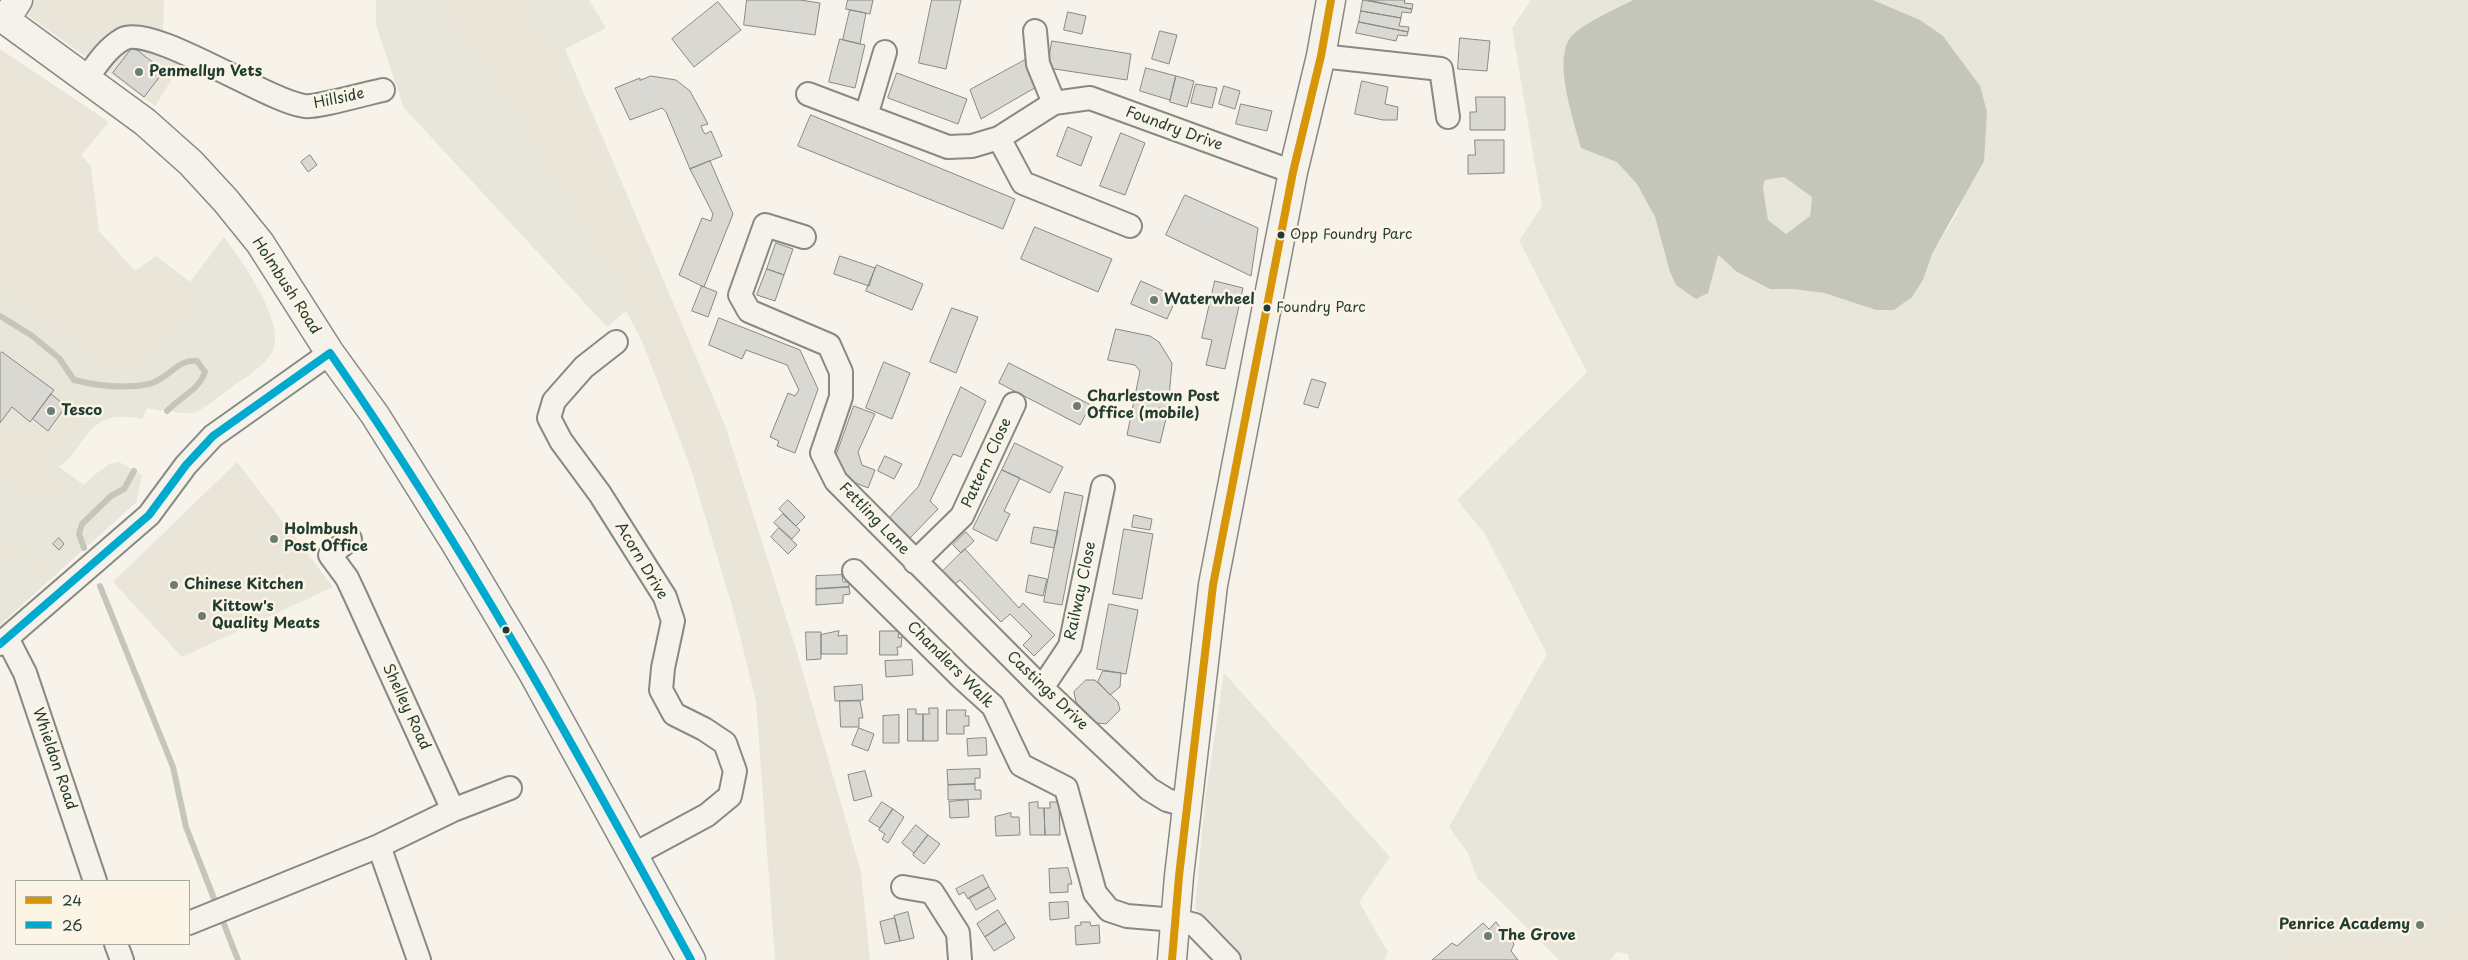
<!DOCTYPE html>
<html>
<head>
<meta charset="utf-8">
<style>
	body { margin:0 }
	#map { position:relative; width:2468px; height:960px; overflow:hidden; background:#f7f3ea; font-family:"Playpen Sans",sans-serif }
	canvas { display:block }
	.legend { position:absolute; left:15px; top:880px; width:175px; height:65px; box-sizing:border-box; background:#fcf5e5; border:1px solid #a4ab9e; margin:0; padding:6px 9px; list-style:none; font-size:15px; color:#1f3d34 }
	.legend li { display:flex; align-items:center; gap:10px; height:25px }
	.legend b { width:25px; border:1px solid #a4ab9e }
</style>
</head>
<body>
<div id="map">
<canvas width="2468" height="960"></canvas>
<ul class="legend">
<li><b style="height:6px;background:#d79608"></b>24</li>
<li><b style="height:6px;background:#00a9ce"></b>26</li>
</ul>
</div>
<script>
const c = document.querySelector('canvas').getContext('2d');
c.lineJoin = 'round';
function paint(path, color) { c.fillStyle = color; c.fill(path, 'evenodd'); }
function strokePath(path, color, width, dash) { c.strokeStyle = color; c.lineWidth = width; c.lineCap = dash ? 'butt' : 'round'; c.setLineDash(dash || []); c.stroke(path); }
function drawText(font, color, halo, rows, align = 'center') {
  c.font = font + ' "Playpen Sans",sans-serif'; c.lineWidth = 5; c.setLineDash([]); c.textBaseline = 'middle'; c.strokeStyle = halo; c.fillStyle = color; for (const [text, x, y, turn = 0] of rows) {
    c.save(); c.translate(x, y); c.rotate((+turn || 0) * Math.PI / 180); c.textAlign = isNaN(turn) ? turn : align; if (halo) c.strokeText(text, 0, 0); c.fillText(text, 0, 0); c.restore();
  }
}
const built = new Path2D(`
	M6,0H164L163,37L192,47L155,106Z
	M427,0H527L565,49L725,425L796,649L861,872L870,960H775L756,701L735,616L690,466L642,341L626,311L498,103Z
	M0,49L109,122L81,155L91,166L99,231L135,271L156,256L190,282L193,299L275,342L273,351L252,373L192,413L147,408L142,419L101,409L55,464L84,485L109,464L119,462L142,475L136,502L0,625Z
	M237,462L333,587L182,657L113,582Z
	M2468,907V960H2269L2276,943Z`);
const green = new Path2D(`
	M376,0H427L498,103L626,311L607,327L404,108L376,25Z
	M527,0H589L606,28L565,49Z
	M1531,0H1633L1612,10L1564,51V69L1581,148C1592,152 1608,155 1617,162C1650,187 1662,234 1670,272L1717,255L1737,272L1770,289H1793L1824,293L1876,310H1894L1912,297L1923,280L1932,254L1959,210L1920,20L1873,0H2468V907L2276,943L2269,960H1629L1628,954L1617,952L1610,960H1559L1477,878L1468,853L1449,827L1547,654L1485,534L1457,500L1587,372L1519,241L1542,206L1512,28Z
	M1784,177L1812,197L1810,216L1786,234L1768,220L1763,187L1765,180Z
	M224,237C240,258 286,323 273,350C266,365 246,377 233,386C223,393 203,411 192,413C186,414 178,412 172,412L178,405L201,391L215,366L211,350L204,346C181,352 164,369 143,379C131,384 117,383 104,383V389L131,391L157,387L182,376L187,379L188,385L161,411L147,408L142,419C126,416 112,415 98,424C83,433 67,474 48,468V462L55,460L95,405L0,334V302L11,306L106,378L116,381L132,369L142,379L196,314L199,306L193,299L190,282Z
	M119,462L142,475L136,502L89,545L79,534L69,536L59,512C75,495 95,467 119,462Z
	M0,487L47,520L59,538L43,554L11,531L20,519L0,502Z
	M0,560L28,583L31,595L0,625V598L6,590L0,584Z
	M1224,673L1390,857L1359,902L1388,952L1384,960H1244L1195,908L1205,800Z`);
const water = new Path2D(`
	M1633,0H1873L1920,20L1943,36L1980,86L1987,112L1984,161L1932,254L1923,280L1912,297L1894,310H1876L1824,293L1793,289H1770L1737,272L1718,255L1708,293L1696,299L1676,285L1670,272L1655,217L1637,184L1617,162L1581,148C1574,121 1553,62 1570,38C1578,26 1619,7 1633,0ZM1784,177L1812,197L1810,216L1786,234L1768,220L1763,187L1765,180Z`);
const stream = new Path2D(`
	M0,316L31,335L59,358L74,380C98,386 125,389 149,384C168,380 178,358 197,361L205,372C198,391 180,397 167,411
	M84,548L79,534L82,524L111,496L124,489L134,471
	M100,586L173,767L186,827L238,960`);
const building = new Path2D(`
	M747,0H800L820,3L815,35L744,25Z
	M848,0H873L870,14L846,9Z
	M932,0H961L946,69L919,63Z
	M1363,0L1412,9L1411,13L1402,12L1401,18L1361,11Z
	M1368,0H1405L1404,3L1413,4L1412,9Z
	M718,2L741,30L694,67L672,39Z
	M850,10L866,13L860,44L843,40Z
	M1361,11L1401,18L1399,26L1409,27L1408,32L1359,22Z
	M1068,12L1086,16L1082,34L1064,30Z
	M1359,22L1408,32L1407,36L1398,35L1396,41L1356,33Z
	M1160,31L1177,35L1169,64L1152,59Z
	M1460,38L1490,41L1487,71L1458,69Z
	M840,39L865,45L855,88L829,82Z
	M1052,41L1131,54L1127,80L1048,68Z
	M133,47L164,71L144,97L113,73Z
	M1027,59L1038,86L981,119L970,90Z
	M1146,68L1176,76L1170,100L1140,91Z
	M897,73L967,99L958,124L888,98Z
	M651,76L676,80L690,91L708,124L701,126L703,131L705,134L711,131L722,156L690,169L666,112L662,108L630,120L615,88L640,78V80Z
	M1176,76L1194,81L1187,107L1170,102Z
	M1362,81L1388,87L1385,104L1398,107L1397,120H1383L1355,114Z
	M1196,84L1217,88L1212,108L1191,103Z
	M1224,86L1240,91L1235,109L1219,104Z
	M1476,97H1505V130H1470V112H1476Z
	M1241,104L1272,111L1267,131L1236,124Z
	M811,115L1015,199L1003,229L798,146Z
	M1068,127L1092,137L1081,166L1057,156Z
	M1121,133L1145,143L1125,195L1100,186Z
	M1475,140H1504V173L1468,174V155H1475Z
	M310,155L317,165L308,172L301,162Z
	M710,161L733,214L704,287L679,275L702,218L711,221L713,214L690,169Z
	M1185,195L1258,228L1251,276L1166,235Z
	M1035,227L1112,259L1098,292L1021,259Z
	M776,243L793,249L784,275L767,269Z
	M840,256L875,268L869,286L834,274Z
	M877,265L923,284L912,310L866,291Z
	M767,269L784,275L775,301L757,295Z
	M1141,281L1177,297L1167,319L1131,304Z
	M1215,281L1243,288L1225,369L1206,365L1212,340L1202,338Z
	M702,286L717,292L708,317L692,311Z
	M952,308L978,317L956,373L930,362Z
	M719,318L800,350L818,389L795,453L777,446L779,441L770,437L788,393L795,396L799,390L787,365L746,350L742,359L709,345Z
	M1116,329L1150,336L1159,342L1172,363L1168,409L1159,408L1157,416L1166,419L1160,443L1127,435L1140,371L1135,365L1108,360Z
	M2,352L54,390L30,422L12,407L0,423V354Z
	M884,362L910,373L892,419L866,408Z
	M1009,363L1091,405L1080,425L999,383Z
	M1312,379L1326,383L1318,408L1304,404Z
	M961,387L986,401L961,457L953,454L930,501L938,509L908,540L887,520L918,487Z
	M51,394L66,406L48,431L33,419Z
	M854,406L875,414L858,452L862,465L875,470L868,488L849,480L836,456Z
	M1015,443L1063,467L1050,493L1002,470Z
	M885,456L902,464L894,479L878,471Z
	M1002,470L1020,478L1004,511L1010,514L997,541L973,529Z
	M1065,492L1083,496L1062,605L1044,602Z
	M788,500L805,517L796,526L779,509Z
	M783,514L800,530L792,539L774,523Z
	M1134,515L1152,519L1150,530L1132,527Z
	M1034,527L1058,531L1054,548L1031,543Z
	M779,528L797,545L788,554L771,537Z
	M1124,529L1153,534L1142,599L1113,594Z
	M966,532L974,541L961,553L953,545Z
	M59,538L64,544L59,550L53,544Z
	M965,549L1019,608L1023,603L1055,635L1034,656L1023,645L1032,636L1010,614L1001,622L960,580L955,584L942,572Z
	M842,575L843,582H849V587L816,589V576Z
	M1029,575L1047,579L1043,596L1026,592Z
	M849,587L850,594L843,595V603L816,605V589Z
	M1109,604L1138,610L1126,674L1097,669Z
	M839,631L838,636L847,635V654H821V635Z
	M880,631H899L898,638L902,637L901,647H897L898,655H880Z
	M806,632H821V659L807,660Z
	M912,660L913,675L886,677L885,661Z
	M1103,671L1121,673L1120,687L1110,695L1098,682Z
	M1086,680H1095L1118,702L1120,710L1106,724L1097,723L1076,702L1074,692Z
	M862,685L863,700L835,701L834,687Z
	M840,701H860L863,718H859V727H841Z
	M929,708H938V741H923V714H929Z
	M908,709H916V714H923V741H908Z
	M947,710H966L965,716H969V726H964V734H947Z
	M899,715V743H883V716Z
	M859,728L874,734L868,751L852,745Z
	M986,738L987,755L968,756L967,739Z
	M980,769V778H975V784L948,785L947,770Z
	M865,771L872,796L854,801L848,775Z
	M975,784V790H981V799L948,800V785Z
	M968,800L969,817L950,818L949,802Z
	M882,802L893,809L880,828L869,821Z
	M1038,802V808H1044L1045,835H1030L1029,803Z
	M1050,802H1059L1060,835H1045L1044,808H1050Z
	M893,809L904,817L888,843L882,839L885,834L879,830Z
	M1011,813V817H1019L1020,835L996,836L995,817Z
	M916,825L928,835L914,853L902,843Z
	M928,835L940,844L924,864L913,855Z
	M1068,868L1072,884H1068V892L1050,893L1049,869Z
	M983,875L989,887L968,899L964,892L959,895L956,889Z
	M989,887L996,899L976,910L969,898Z
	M1068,902L1069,918L1050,920L1049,903Z
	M998,910L1006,923L985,937L977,924Z
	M908,912L914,938L900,941L894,916Z
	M895,918L900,941L885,944L880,922Z
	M1081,922H1090L1091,926L1099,925L1100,943L1076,945L1075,926L1081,925Z
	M1496,922L1514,944L1511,951L1518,960H1432L1452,943L1457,946L1483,923L1489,929Z
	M1006,923L1015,938L994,951L985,937Z`);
const minor = new Path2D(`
	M1035,31L1038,64L1054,103
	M1321,56L1441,69L1448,117
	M87,78C97,64 107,48 123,39C152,24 265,100 304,106C316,108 368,93 383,90
	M808,94L948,147L972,146L999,138L1054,103L1090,98L1293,172
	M866,116L885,52
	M999,138L1023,183L1130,226
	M804,237L765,225L740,295L749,311L829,345L841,372V397L822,453L836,481L1042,688L1149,789L1167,800L1188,806
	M616,342L584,367L554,401L549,418L561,441L600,494L665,597L673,621L663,668L661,690L674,714L704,729L725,743L735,771L730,796L707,815L633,855
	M915,562L962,516L1014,404
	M854,571L961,677L993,706L1021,765L1066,788L1095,893L1109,910L1127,916L1176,920L1195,925L1229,960
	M7,638L25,673L95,881
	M0,644L149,515L186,465L213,436L330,353
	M1042,688L1070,646L1103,487
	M453,810L510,788
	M379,846L419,960
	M903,887L932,892L958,933L960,960
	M189,923L379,846L453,810L355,595L347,578L330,555L350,539
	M116,944L122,960`);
const tertiary = new Path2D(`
	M5,20L18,0
	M1172,960L1179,876L1213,585L1293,172L1321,56L1331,0`);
const trunk = new Path2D(`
	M0,16L145,122L191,163L226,201L260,243L330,353L375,415L456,544L533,673L691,960`);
const bus1 = new Path2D(`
	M1172,960L1179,876L1213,585L1293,172L1321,56L1331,0`);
const bus2 = new Path2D(`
	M0,644L149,515L186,465L213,436L330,353C465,547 578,753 691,960`);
const markers = [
	[139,72,5,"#6b7d74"],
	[1281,235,4.5,"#1f3d34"],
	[1154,300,5,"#6b7d74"],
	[1267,308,4.5,"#1f3d34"],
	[1077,406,5,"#6b7d74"],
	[51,411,5,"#6b7d74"],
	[274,539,5,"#6b7d74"],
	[174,585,5,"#6b7d74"],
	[202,616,5,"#6b7d74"],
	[506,630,4.5,"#1f3d34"],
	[2420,925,5,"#6b7d74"],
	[1488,936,5,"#6b7d74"]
];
const busNames = [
	["Opp Foundry Parc",1290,235],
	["Foundry Parc",1276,308]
];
const poiNames = [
	["Penmellyn Vets",149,72],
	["Waterwheel",1164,300],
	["Charlestown Post",1087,397],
	["Office (mobile)",1087,414],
	["Tesco",61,411],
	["Holmbush",284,530],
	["Post Office",284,547],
	["Chinese Kitchen",184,585],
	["Kittow's",212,607],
	["Quality Meats",212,624],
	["Penrice Academy",2410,925,"right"],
	["The Grove",1498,936]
];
const streetNames = [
	["Hillside",339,99,-12],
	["Foundry Drive",1174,129,20],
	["Holmbush Road",286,286,57],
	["Pattern Close",987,463,-65],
	["Fettling Lane",874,519,46],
	["Acorn Drive",641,561,59],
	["Railway Close",1081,591,-78],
	["Chandlers Walk",950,665,45],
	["Castings Drive",1047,691,44],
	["Shelley Road",406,707,65],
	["Whieldon Road",54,759,71]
];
paint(built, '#e9e5d9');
paint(green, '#e8e5da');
paint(water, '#c4c6bb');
strokePath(stream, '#c4c6bb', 6);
paint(building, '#dad8d2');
strokePath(building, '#868984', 1);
strokePath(minor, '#868984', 26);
strokePath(tertiary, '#868984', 31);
strokePath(trunk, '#868984', 31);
strokePath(minor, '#f5f2ec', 22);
strokePath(tertiary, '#f5f2ec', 28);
strokePath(trunk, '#f5f2ec', 28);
strokePath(bus1, '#d79608', 8);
strokePath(bus2, '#00a9ce', 8);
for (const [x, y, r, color] of markers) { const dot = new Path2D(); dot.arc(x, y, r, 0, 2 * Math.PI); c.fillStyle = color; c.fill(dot); strokePath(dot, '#fcf5e5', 2); }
drawText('14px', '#1f3d34', '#fcf5e5', busNames, 'left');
drawText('bold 15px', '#1f3d34', '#fcf5e5', poiNames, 'left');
drawText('15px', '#1f3d34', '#fcf5e5', streetNames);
</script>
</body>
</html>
